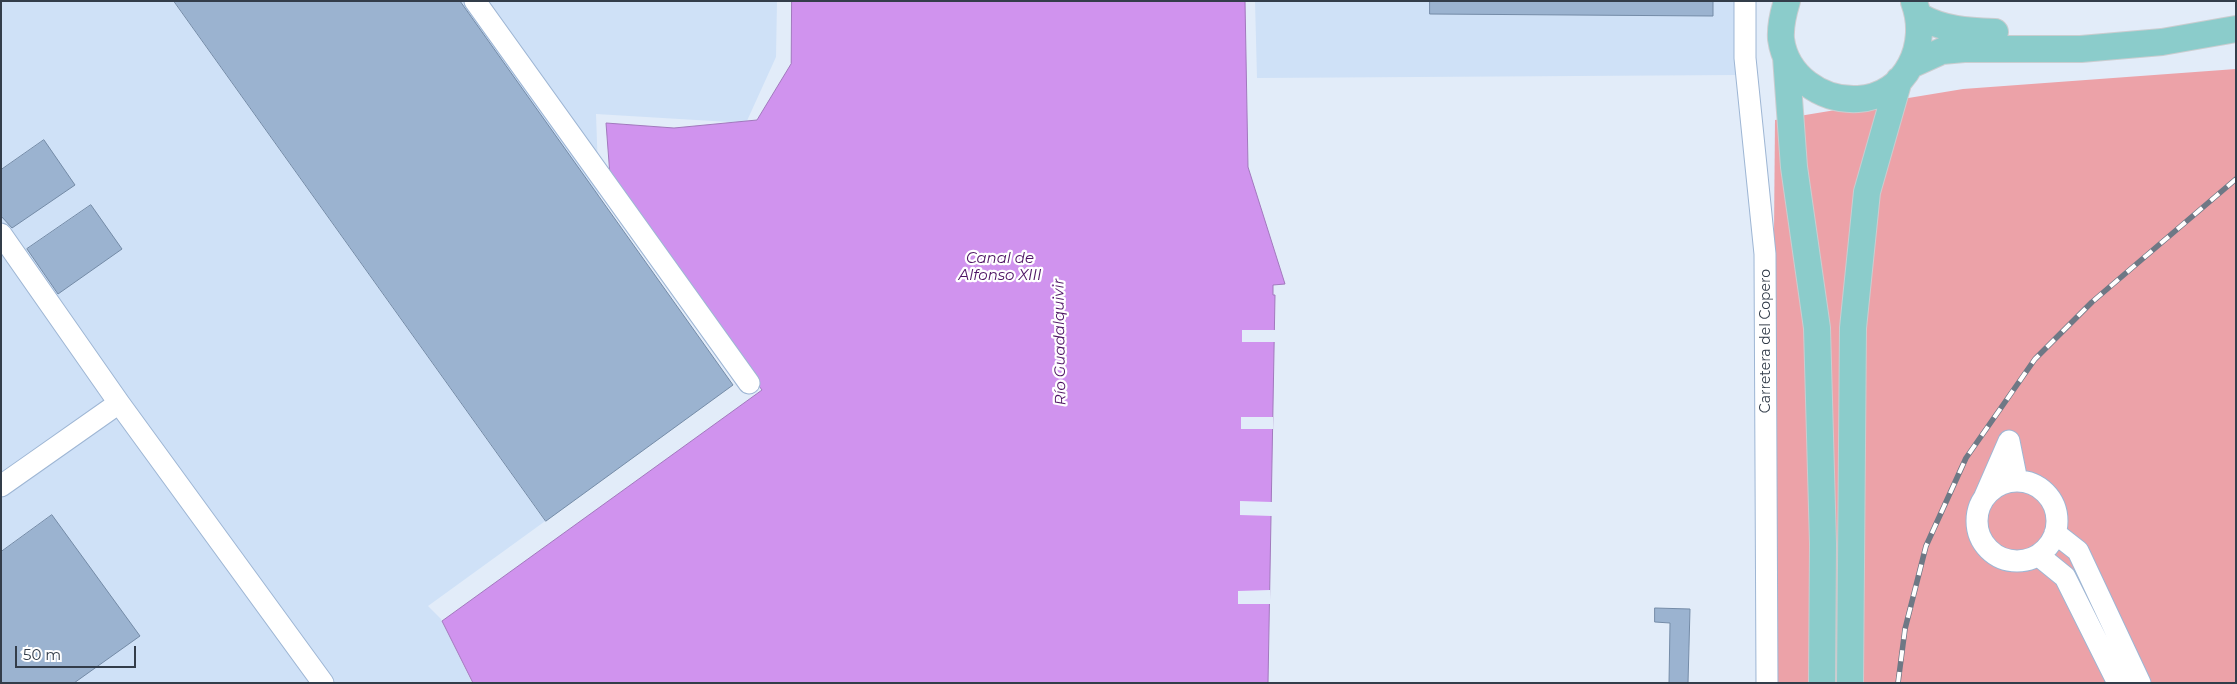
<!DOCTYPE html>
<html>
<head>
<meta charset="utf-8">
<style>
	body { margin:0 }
	#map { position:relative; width:2237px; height:684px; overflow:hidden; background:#e2ecf9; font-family:Montserrat,sans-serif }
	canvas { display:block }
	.frame { position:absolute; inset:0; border:2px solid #333d4a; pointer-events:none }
	.scale { position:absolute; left:15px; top:646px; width:121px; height:22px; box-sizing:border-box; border:2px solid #333d4a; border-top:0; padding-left:6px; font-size:15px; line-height:18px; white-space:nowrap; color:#333d4a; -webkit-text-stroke:4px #fff; paint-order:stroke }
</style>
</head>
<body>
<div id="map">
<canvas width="2237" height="684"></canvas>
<div class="frame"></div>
<div class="scale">50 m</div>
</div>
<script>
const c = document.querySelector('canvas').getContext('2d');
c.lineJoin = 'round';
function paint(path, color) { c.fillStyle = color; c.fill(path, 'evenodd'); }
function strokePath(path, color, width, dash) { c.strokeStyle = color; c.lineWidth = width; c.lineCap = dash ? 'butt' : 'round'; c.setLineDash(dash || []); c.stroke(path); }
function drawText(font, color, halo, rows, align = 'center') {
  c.font = font + ' Montserrat,sans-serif'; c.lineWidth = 4.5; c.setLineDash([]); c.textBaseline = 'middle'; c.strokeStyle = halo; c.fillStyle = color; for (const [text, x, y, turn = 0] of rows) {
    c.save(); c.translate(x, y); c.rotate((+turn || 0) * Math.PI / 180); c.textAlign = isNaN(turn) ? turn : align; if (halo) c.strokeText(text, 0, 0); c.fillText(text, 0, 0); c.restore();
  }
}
const built = new Path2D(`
	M1,1H777L776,57L746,123L596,114L599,198L733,385L428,606L441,619L472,683H1Z
	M1255,1H1738L1737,75L1257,78Z`);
const green = new Path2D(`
	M2236,69V683H1770L1775,120L1963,89Z`);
const water = new Path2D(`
	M792,1H1245L1248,167L1285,284L1273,285V295H1275L1268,683H473L442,621L762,390L677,275L612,202L606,123L674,128L757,120L791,64Z`);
const pier = new Path2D(`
	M1242,330H1275V342H1242Z
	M1241,417H1273V429H1241Z
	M1240,501L1272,502V516L1240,515Z
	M1270,590V604H1238V591Z`);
const building = new Path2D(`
	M174,1H460L733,385L546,521Z
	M1430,1H1713V16L1430,14Z
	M44,140L75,185L12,228L1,216V170Z
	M91,205L122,249L58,294L27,249Z
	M52,515L140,636L74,683H1V552Z
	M1655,608L1690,609L1688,683H1669L1670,623L1655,622Z`);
const minor = new Path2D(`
	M475,1L749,383
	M1745,1V58L1765,254L1767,683
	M1,234L119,403L323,683
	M1977 521a40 40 0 1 1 80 0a40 40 0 1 1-80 0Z
	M1,486L119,403
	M1985,496L2009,441L2017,481
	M2055,533L2078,551L2140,683
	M2038,555L2065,577L2118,683`);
const major = new Path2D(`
	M1787,1C1783,14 1780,26 1781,39C1786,76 1821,101 1858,99C1907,96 1930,44 1914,2
	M1919,16C1944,30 1967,31 1995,32
	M1786,57L1794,167L1817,328L1823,544L1822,683
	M1911,65L1942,51L1964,49H2081L2162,42L2236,29
	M1850,683L1853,328L1867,192L1899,80`);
const rail = new Path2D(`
	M1898,683L1905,629L1926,546L1966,458L2035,359L2092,302L2236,179`);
const streetNames = [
	["Carretera del Copero",1766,341,-90]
];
const waterNames = [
	["Canal de",1000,259],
	["Alfonso XIII",1000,276],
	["Río Guadalquivir",1060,342,-91]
];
paint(built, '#cfe1f7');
paint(green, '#eca2a8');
paint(water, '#d093ee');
strokePath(water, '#a179bd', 1);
paint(pier, '#e2ecf9');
paint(building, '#9bb3d0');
strokePath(building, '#748ba7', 1);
strokePath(minor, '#9eb6d4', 23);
strokePath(major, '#cacdd0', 28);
strokePath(minor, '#fff', 21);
strokePath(major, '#8bcccb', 26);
strokePath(rail, '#6e7885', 5.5);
strokePath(rail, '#fff', 4, [11]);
drawText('14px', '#333d4a', '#fff', streetNames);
drawText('italic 15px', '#4d1363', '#fff', waterNames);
</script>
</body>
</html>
